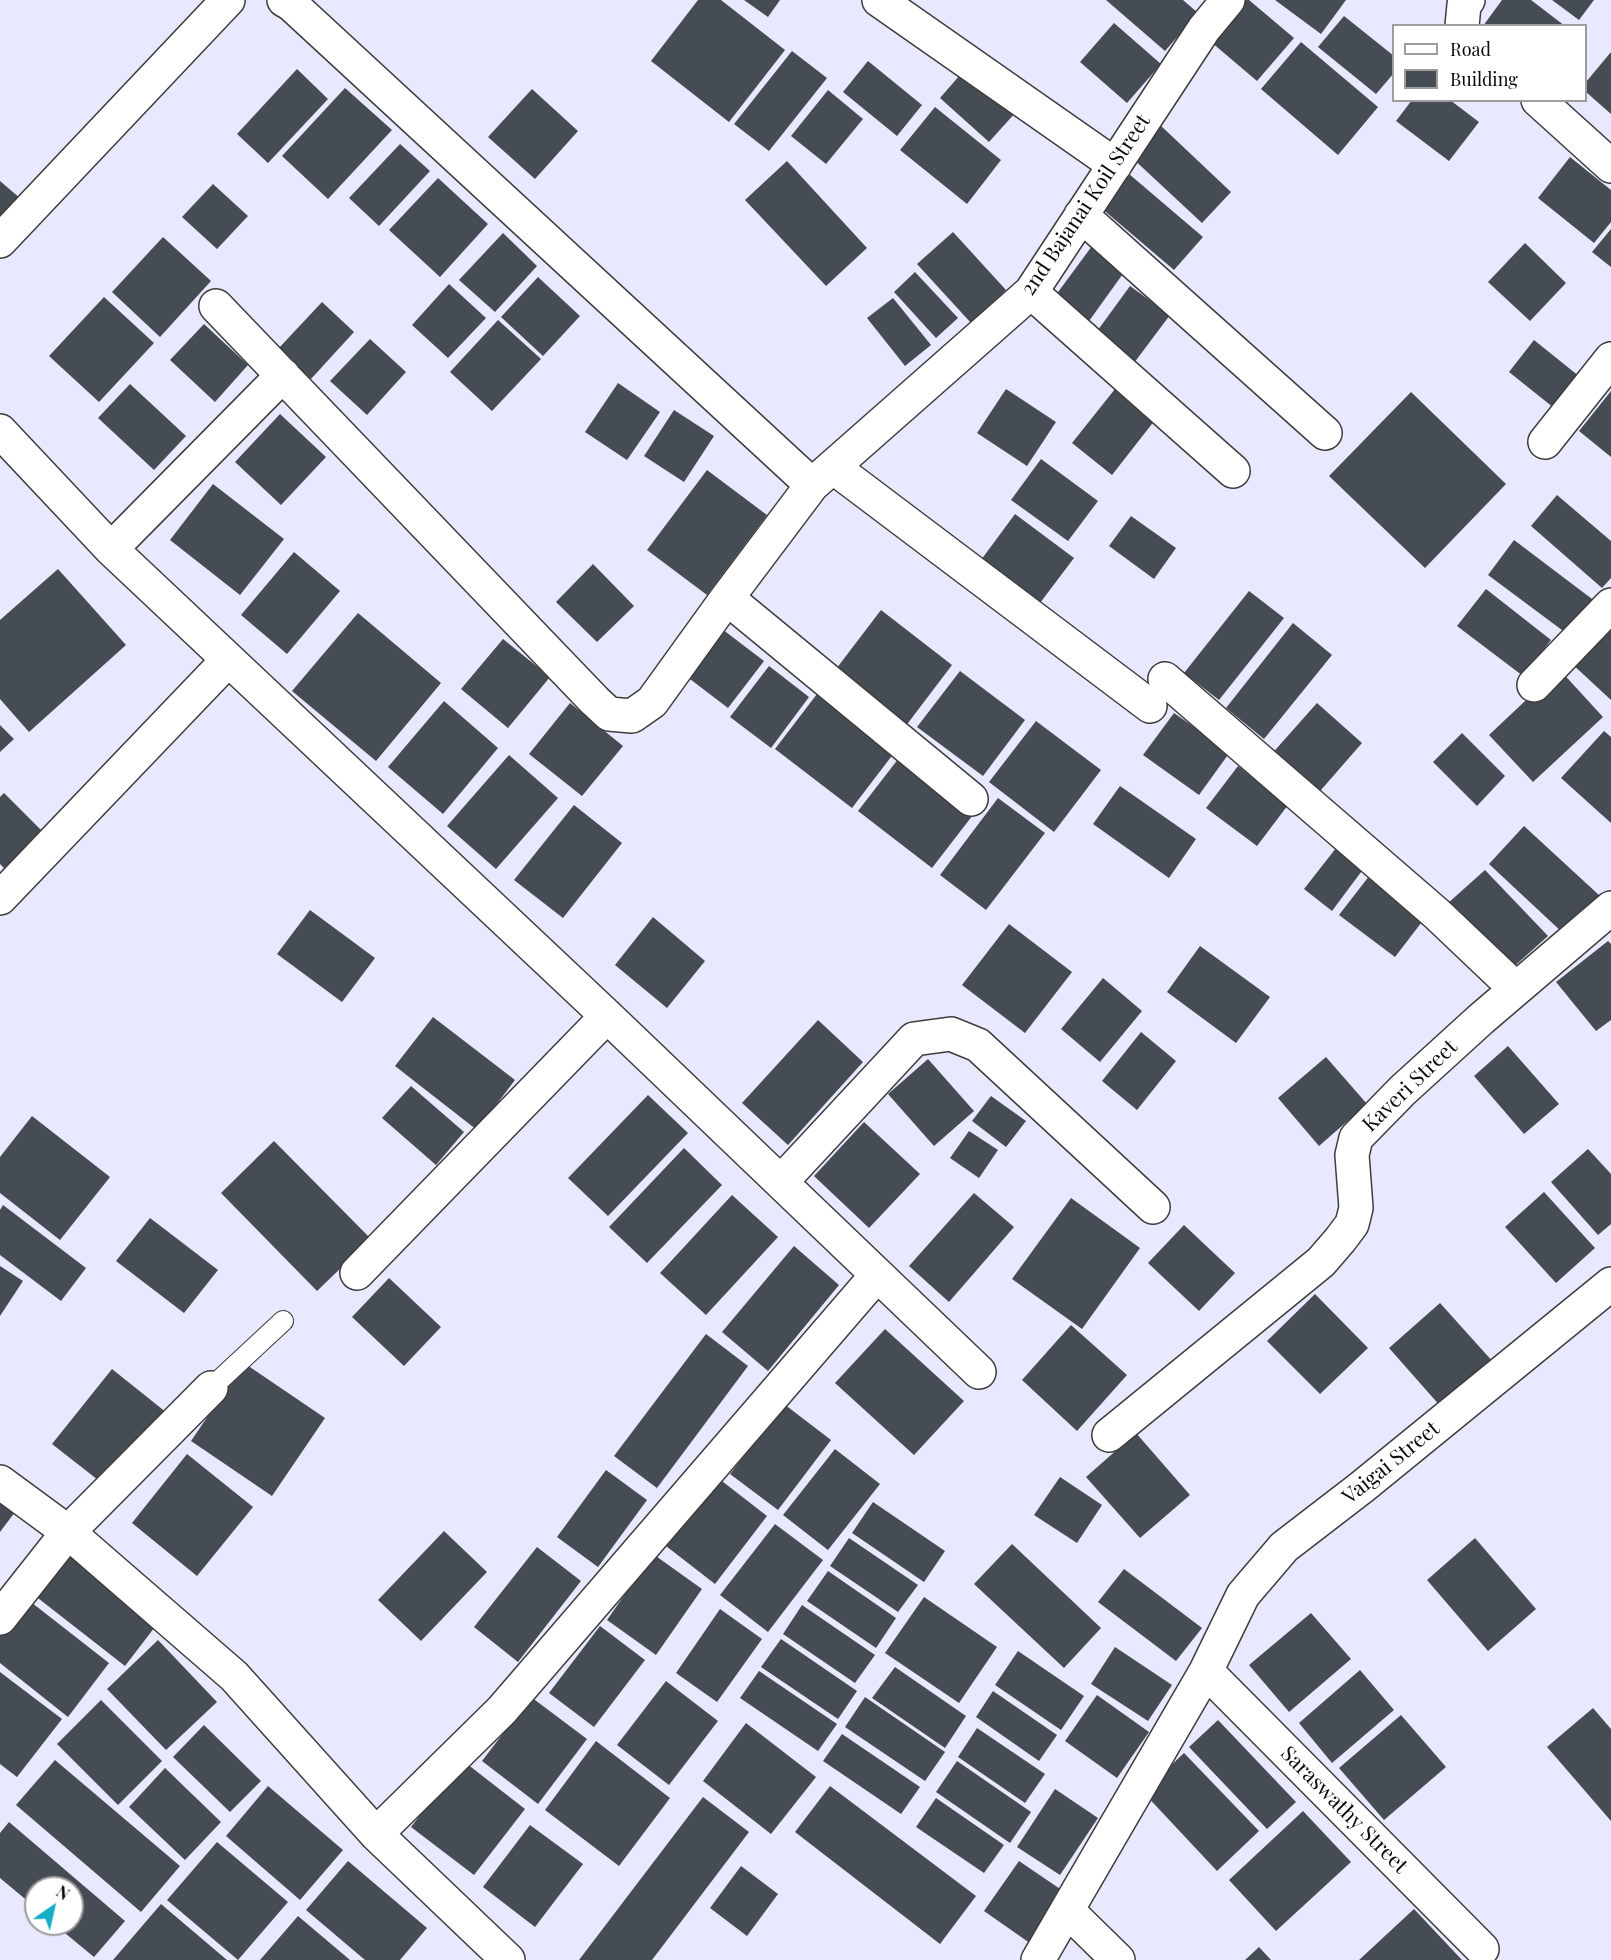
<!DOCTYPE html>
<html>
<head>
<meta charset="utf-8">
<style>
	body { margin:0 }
	#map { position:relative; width:1611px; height:1960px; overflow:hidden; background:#e8e8ff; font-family:"Playfair Display",serif }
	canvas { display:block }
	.legend { position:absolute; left:1392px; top:24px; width:195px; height:78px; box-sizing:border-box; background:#fff; border:2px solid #9d9d9d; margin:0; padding:8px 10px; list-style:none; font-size:18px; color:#0a0a0a }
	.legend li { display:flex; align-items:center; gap:12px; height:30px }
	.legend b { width:30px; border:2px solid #9d9d9d }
	.north { position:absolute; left:24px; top:1876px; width:60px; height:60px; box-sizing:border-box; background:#fff; border:2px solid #9d9d9d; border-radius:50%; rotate:34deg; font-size:16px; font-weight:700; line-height:24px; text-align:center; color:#0a0a0a }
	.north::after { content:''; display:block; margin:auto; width:21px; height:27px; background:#15adc8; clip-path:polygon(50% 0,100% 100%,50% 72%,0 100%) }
</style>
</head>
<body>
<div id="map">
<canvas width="1611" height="1960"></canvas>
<ul class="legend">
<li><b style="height:8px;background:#fff"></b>Road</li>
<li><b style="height:16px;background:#464c54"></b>Building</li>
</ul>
<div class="north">N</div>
</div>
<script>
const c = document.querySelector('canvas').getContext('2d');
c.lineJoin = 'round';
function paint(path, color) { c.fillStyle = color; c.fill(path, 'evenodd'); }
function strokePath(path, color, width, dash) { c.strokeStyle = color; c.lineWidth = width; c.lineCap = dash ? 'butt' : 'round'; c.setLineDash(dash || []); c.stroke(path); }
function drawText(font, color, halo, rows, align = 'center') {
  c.font = font + ' "Playfair Display",serif'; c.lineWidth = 6; c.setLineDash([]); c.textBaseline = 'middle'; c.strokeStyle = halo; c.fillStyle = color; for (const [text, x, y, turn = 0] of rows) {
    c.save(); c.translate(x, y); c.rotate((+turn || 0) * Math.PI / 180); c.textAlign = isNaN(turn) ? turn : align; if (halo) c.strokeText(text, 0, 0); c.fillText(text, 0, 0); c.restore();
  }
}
const building = new Path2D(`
	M698,0H721L785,50L729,122L651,61Z
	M744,0H780L768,17Z
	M1106,0H1183L1198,13L1165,51Z
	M1235,0H1249L1294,38L1257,81L1204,36Z
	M1275,0H1346L1321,34Z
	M1502,0H1531L1565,26H1483Z
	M1552,0H1594L1579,20Z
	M1344,16L1394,56V73L1376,94L1318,47Z
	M1114,23L1161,64L1127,103L1080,62Z
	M1301,42L1378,107L1338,155L1261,89Z
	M792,51L827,78L769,151L734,124Z
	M1611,52V114L1586,92V82Z
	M868,61L922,105L897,136L843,92Z
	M966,68L1016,112L989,142L940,98Z
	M297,69L328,99L268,163L237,134Z
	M345,88L392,130L328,199L282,156Z
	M532,89L578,131L535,179L488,137Z
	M828,90L863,119L826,164L791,136Z
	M1412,100H1450L1479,122L1449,161L1396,121Z
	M935,107L1001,160L967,204L900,150Z
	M1159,124L1231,192L1202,223L1129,155Z
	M400,144L430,171L379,226L349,198Z
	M1570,157L1611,190V222L1594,243L1538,198Z
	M787,161L867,248L826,286L745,200Z
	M1122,168L1203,237L1174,270L1093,201Z
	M438,178L488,224L440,277L389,230Z
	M0,181L21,199L0,224Z
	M213,184L248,216L217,249L182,217Z
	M1611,229V267L1592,252Z
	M953,232L1006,290L971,323L917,264Z
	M503,233L537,266L495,312L459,280Z
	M163,237L211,281L160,337L112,292Z
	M1525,243L1566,283L1530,321L1488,282Z
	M1092,246L1125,271L1084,328L1050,303Z
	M915,272L958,318L936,338L894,292Z
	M538,277L580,316L543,356L501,317Z
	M449,284L486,318L448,358L412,325Z
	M1130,286L1170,315L1134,363L1095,334Z
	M104,297L154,343L99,402L49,356Z
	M893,298L931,345L905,366L867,318Z
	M322,302L354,332L311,379L278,349Z
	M498,320L541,359L492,411L450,372Z
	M204,324L248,365L215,402L170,360Z
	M370,339L406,372L367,415L330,381Z
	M1534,340L1585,381L1559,412L1509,372Z
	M618,383L660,412L627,460L585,432Z
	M130,384L186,436L154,470L98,418Z
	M1006,389L1056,422L1027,466L977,433Z
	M1115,389L1155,420L1112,475L1072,443Z
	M1611,391V457L1579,431Z
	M1411,392L1506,484L1425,568L1329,476Z
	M674,410L714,436L684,482L644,456Z
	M280,414L326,457L281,505L235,462Z
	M1041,459L1098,501L1068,541L1011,500Z
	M707,470L767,515L707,595L647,550Z
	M213,484L284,539L240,595L170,540Z
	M1557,495L1611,541V578L1602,588L1531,526Z
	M1015,514L1074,558L1040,603L981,560Z
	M1131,516L1176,548L1154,579L1109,546Z
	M1514,540L1596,602L1570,636L1488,575Z
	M294,552L340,591L287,654L241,615Z
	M593,564L634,606L597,642L556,602Z
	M58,569L126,645L29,732L0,699V620Z
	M1486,589L1551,640L1523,676L1457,626Z
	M1249,591L1284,618L1219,700L1184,673Z
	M881,610L952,665L905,727L833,673Z
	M358,613L441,683L376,761L292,691Z
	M1293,623L1332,655L1264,739L1226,708Z
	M1611,626V700L1570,662Z
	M722,629L764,661L728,708L686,676Z
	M503,639L550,677L508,728L461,689Z
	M769,666L809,697L771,748L730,717Z
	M1559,669L1603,717L1533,782L1489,735Z
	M960,671L1025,720L983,776L917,727Z
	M817,694L894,753L852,808L775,749Z
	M444,701L498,748L443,814L388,767Z
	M570,703L623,746L582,796L529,754Z
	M1317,703L1362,743L1314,798L1269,757Z
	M1174,713L1230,752L1199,795L1143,755Z
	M1036,721L1101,770L1054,832L989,782Z
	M0,725L14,739L0,752Z
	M1604,731L1611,737V823L1561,778Z
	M1462,733L1505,776L1477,806L1433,762Z
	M902,754L976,811L932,868L858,811Z
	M509,755L558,798L496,869L447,826Z
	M1238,766L1288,805L1257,846L1206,808Z
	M1120,786L1196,839L1169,878L1093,824Z
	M4,793L50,839L13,877L0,864V797Z
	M998,798L1045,833L986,910L940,875Z
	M574,805L622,843L563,918L514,880Z
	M1524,826L1600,896L1564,934L1489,864Z
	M1340,843L1367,864L1332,911L1304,889Z
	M1485,870L1548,936L1509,971L1447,904Z
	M1373,871L1428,914L1395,957L1339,915Z
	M310,910L375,958L342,1002L277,954Z
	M653,917L705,961L667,1008L615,965Z
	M1009,924L1072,972L1025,1033L962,985Z
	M1608,941L1611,944V1020L1596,1031L1556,982Z
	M1200,946L1270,997L1236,1043L1167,992Z
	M1103,978L1142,1011L1100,1062L1061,1029Z
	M433,1017L515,1080L477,1130L395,1066Z
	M818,1020L863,1062L788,1145L742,1103Z
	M1141,1032L1176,1061L1137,1110L1102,1081Z
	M1508,1046L1559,1104L1524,1134L1474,1076Z
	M1326,1057L1367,1104L1319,1146L1278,1098Z
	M928,1059L974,1111L934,1146L888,1094Z
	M411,1086L464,1132L436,1165L382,1118Z
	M648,1095L688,1133L608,1216L568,1178Z
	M991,1096L1026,1121L1006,1147L972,1121Z
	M32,1116L110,1177L60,1240L0,1193V1157Z
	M864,1122L920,1174L869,1228L814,1176Z
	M969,1131L998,1150L979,1178L950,1158Z
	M274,1141L371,1239L317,1291L221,1193Z
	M684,1148L722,1185L647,1263L609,1227Z
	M1588,1149L1611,1174V1224L1598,1235L1551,1182Z
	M1544,1192L1595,1248L1556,1283L1505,1227Z
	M974,1193L1014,1227L949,1302L909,1266Z
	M732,1195L778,1237L706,1315L660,1273Z
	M1071,1198L1140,1248L1082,1329L1012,1279Z
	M3,1205L86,1268L61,1301L0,1255V1210Z
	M150,1218L218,1270L184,1313L116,1261Z
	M1184,1225L1235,1273L1199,1311L1148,1263Z
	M794,1246L839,1285L768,1371L722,1332Z
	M0,1266L23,1281L0,1316Z
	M389,1278L441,1327L404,1366L352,1317Z
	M1315,1294L1368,1348L1320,1394L1267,1341Z
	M1440,1303L1494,1363L1442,1408L1389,1348Z
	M1071,1325L1127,1375L1077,1431L1022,1380Z
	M885,1329L964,1401L914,1455L835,1383Z
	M706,1334L748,1366L657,1488L614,1456Z
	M244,1363L325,1418L272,1496L191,1441Z
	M112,1369L167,1413L107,1487L52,1444Z
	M784,1404L831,1440L778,1510L730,1474Z
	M1136,1433L1190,1495L1140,1538L1086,1477Z
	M835,1449L880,1484L828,1550L783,1515Z
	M187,1454L253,1507L197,1576L132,1523Z
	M606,1470L647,1500L598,1567L557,1537Z
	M1060,1477L1102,1505L1077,1543L1034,1515Z
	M718,1478L767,1516L715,1584L666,1546Z
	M0,1501L15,1512L0,1532Z
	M873,1502L945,1551L924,1582L852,1533Z
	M775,1524L823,1560L768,1632L720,1595Z
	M444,1531L487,1572L421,1641L378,1600Z
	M849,1538L918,1585L898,1612L830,1566Z
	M1475,1538L1536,1609L1488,1651L1427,1580Z
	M1012,1544L1101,1628L1064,1668L974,1584Z
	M537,1547L581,1581L518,1662L474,1627Z
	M70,1548L161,1619L125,1666L34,1595Z
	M653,1554L702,1589L656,1655L607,1620Z
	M1124,1569L1202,1628L1176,1661L1098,1602Z
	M828,1571L896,1618L876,1648L807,1601Z
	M924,1597L997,1647L959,1703L885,1653Z
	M27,1599L109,1663L68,1717L0,1663V1634Z
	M802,1605L875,1655L855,1683L783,1634Z
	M720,1609L762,1639L717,1702L676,1673Z
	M1311,1613L1351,1659L1289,1712L1249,1665Z
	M600,1626L645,1660L594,1727L549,1693Z
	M781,1639L857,1691L838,1719L761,1667Z
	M158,1640L217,1702L166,1750L107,1689Z
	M1115,1647L1172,1685L1148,1721L1091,1684Z
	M1018,1651L1084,1696L1061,1730L995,1685Z
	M895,1667L966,1716L945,1748L872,1698Z
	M1360,1670L1394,1710L1332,1763L1299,1723Z
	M759,1671L837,1724L818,1751L740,1698Z
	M0,1672L62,1719L17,1777L0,1764Z
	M666,1681L718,1721L669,1785L617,1745Z
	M993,1691L1057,1735L1039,1761L976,1717Z
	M1097,1695L1149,1732L1117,1778L1065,1741Z
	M531,1697L587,1739L538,1804L482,1761Z
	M865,1697L945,1752L925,1781L845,1727Z
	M101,1700L162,1761L118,1805L57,1744Z
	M1593,1708L1611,1729V1821L1547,1747Z
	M1401,1715L1446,1767L1384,1820L1339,1768Z
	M1218,1720L1296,1802L1267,1829L1189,1747Z
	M746,1723L816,1777L771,1834L703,1781Z
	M204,1725L261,1781L230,1812L173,1757Z
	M977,1728L1045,1774L1025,1803L958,1757Z
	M842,1734L920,1787L901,1814L823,1761Z
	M596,1741L670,1798L619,1866L545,1810Z
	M1184,1753L1259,1831L1217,1871L1143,1792Z
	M55,1760L180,1866L141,1912L16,1805Z
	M462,1760L525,1809L474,1875L411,1827Z
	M957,1761L1031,1812L1010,1843L936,1792Z
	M165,1768L221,1822L185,1860L129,1807Z
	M268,1786L343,1850L300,1900L226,1836Z
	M830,1786L976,1896L940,1944L795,1832Z
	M1055,1789L1098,1818L1060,1875L1017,1847Z
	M703,1797L749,1832L652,1960H579Z
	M936,1798L1004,1845L984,1873L916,1827Z
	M1303,1811L1351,1862L1276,1931L1229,1880Z
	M9,1822L125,1921L94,1957L54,1924H72V1888H36V1908L0,1878V1833Z
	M530,1825L583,1864L535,1927L483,1887Z
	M217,1842L288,1902L238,1960L167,1900Z
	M348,1861L427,1928L400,1960H365L306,1910Z
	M1019,1861L1069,1895L1034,1946L984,1911Z
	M741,1866L778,1894L747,1936L710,1908Z
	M161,1904L227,1960H113Z
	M1414,1909L1462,1960H1359Z
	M298,1916L350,1960H260Z
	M1259,1947L1271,1960H1245Z`);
const service = new Path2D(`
	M211,1388L283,1321`);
const minor = new Path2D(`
	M284,0L291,4L812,485
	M879,0L1115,165
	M1462,26L1464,5L1468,0
	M1538,100L1611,166
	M1081,215L1325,433
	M0,241L228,0
	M1031,292L1233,471
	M216,306L595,701L609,714L632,716L652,702L727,598L812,485L1031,292L1204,29L1228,0
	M0,431L111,549L607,1016L979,1372
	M1545,442L1611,359
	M833,467L1150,706
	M111,549L283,375
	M727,598L971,799
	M1165,679L1437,914L1516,989
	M1534,685L1611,605
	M0,898L228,660
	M781,1182L914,1039L951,1034L978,1045L1153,1207
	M357,1273L607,1016
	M1109,1435L1321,1262L1340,1240L1352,1224L1356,1208L1352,1155L1356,1138L1403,1090L1481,1019L1611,908
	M0,1482L68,1532L234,1676L376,1834L508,1960
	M0,1618L68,1532L211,1388
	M1206,1671L1482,1949
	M376,1834L502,1710L877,1275
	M1067,1910L1118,1960
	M1038,1960L1206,1671L1243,1595L1284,1547L1362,1487L1611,1284`);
const streetNames = [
	["2nd Bajanai Koil Street",1086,205,-56],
	["Kaveri Street",1410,1086,-44],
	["Vaigai Street",1391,1463,-39],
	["Saraswathy Street",1344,1810,45]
];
paint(building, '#464c54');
strokePath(service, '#3d3d3d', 22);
strokePath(minor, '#3d3d3d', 36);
strokePath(service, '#fff', 20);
strokePath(minor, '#fff', 33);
drawText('21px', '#0a0a0a', '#fff', streetNames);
</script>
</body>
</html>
